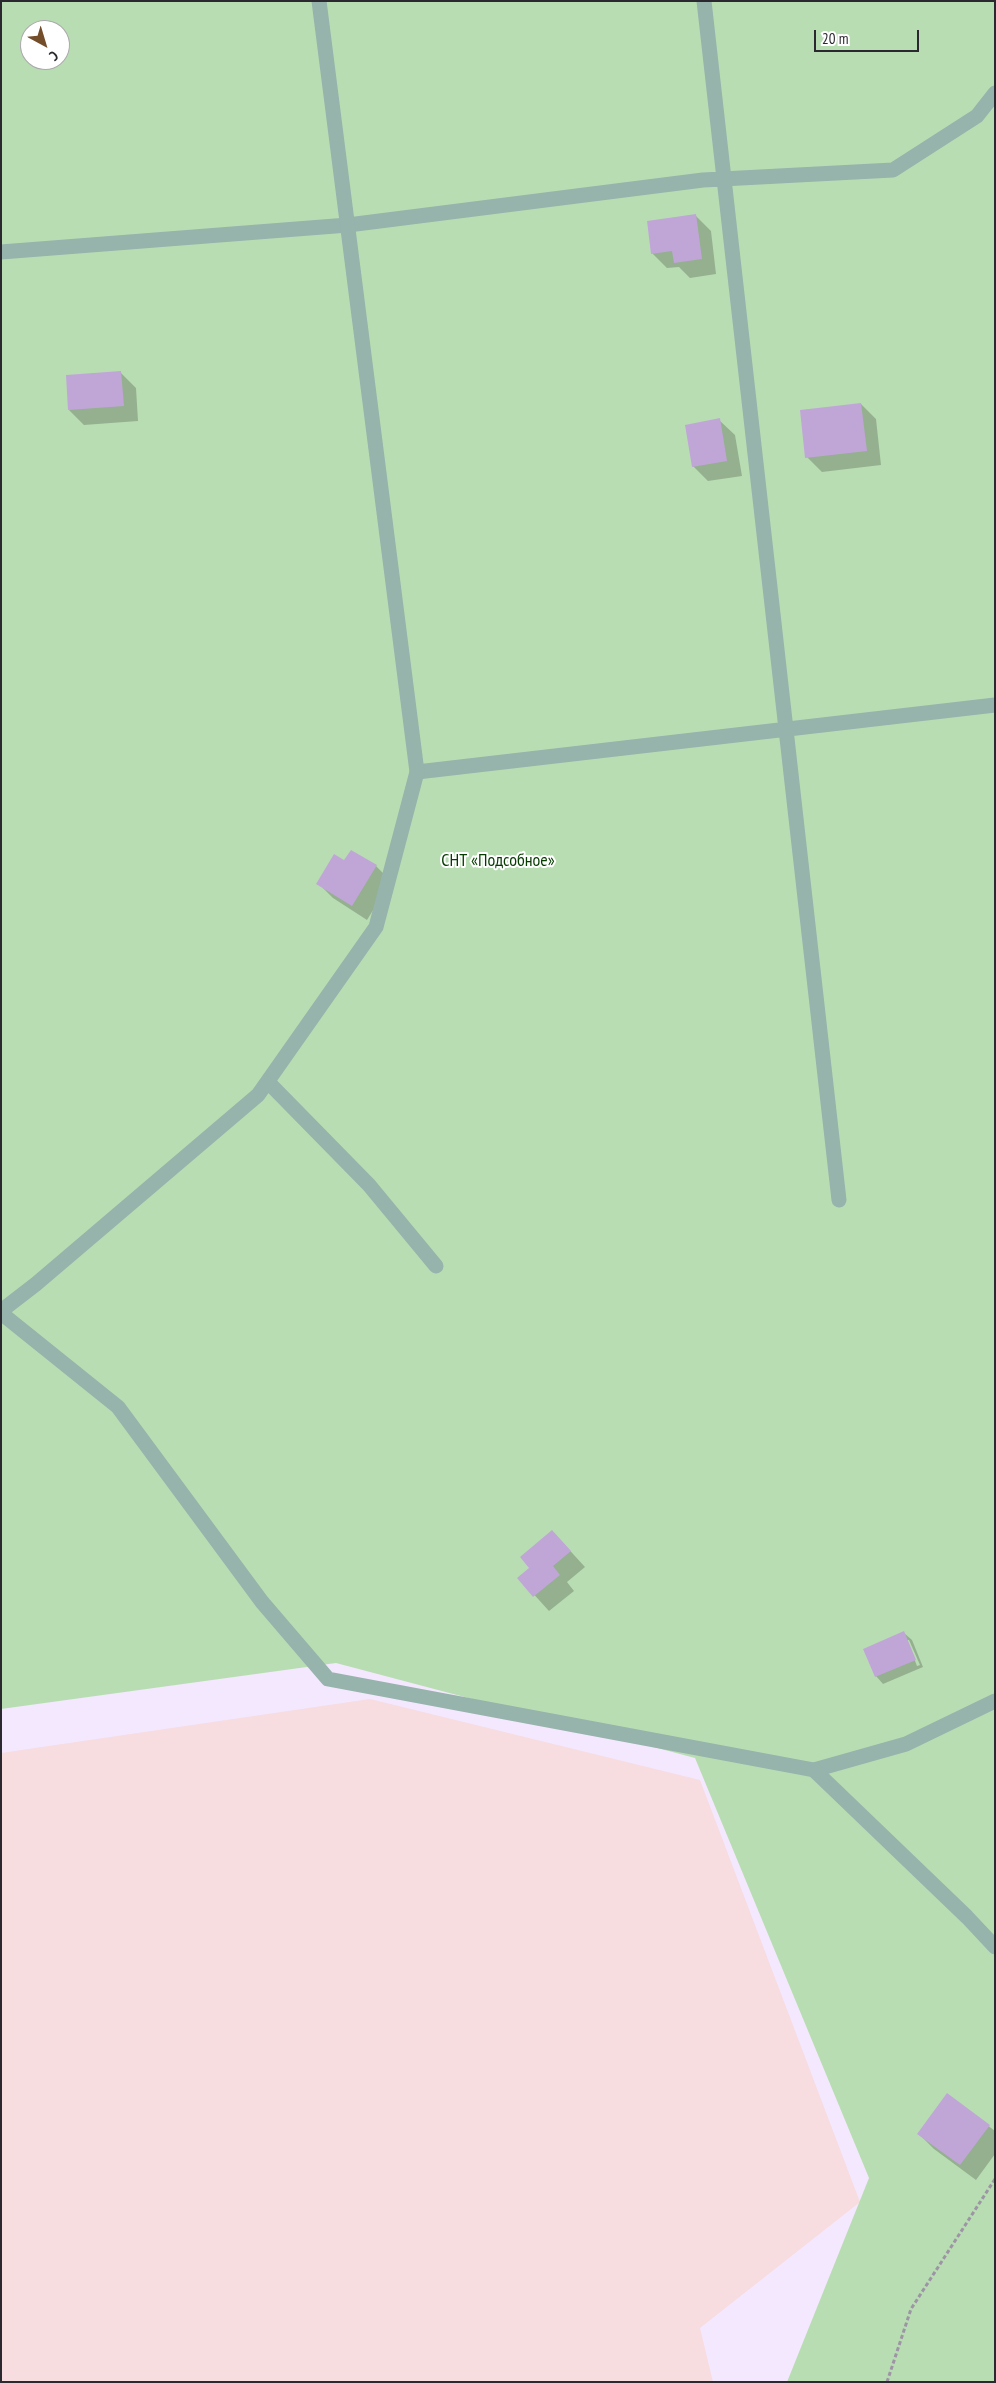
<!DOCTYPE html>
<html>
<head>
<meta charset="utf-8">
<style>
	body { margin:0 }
	#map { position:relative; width:996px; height:2383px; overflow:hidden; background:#f4e8fe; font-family:"PT Sans Narrow",sans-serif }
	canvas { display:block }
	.frame { position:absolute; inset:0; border:2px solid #2c2830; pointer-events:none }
	.north { position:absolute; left:20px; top:20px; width:50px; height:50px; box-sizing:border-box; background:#fff; border:1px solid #aba9ac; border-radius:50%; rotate:141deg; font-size:14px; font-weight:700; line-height:20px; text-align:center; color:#2c2830 }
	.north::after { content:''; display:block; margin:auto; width:18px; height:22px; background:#744e2b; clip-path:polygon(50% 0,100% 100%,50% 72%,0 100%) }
	.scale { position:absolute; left:814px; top:30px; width:105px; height:22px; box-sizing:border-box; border:2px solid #2c2830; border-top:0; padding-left:6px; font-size:15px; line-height:18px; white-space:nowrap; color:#2c2830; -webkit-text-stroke:4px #fff; paint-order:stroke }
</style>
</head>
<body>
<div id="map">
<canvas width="996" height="2383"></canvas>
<div class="frame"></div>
<div class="north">С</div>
<div class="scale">20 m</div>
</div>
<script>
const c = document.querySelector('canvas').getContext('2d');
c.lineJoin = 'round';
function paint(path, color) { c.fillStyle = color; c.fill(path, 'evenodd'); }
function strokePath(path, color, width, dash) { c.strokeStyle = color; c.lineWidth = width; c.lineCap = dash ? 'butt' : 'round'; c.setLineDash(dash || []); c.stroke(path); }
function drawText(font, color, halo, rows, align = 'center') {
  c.font = font + ' "PT Sans Narrow",sans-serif'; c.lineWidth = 4; c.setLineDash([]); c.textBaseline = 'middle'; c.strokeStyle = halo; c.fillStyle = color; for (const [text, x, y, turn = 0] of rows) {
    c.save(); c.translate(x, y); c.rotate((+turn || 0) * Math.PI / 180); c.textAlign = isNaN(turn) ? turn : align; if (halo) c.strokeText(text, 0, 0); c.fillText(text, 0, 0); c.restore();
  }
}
const industrial = new Path2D(`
	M370,1699L700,1780L860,2202L700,2328L713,2382H1V1753Z`);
const green = new Path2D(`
	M1,1H995V2382H787L869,2178L695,1758L336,1663L1,1709ZM30,30H60V60H30Z`);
const shadow = new Path2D(`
	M696,216L711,231L716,274L690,278L679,267L667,268L652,253Z
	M121,373L136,388L138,421L84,425L69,410Z
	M861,404L876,419L881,465L822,472L807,457Z
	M719,420L735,435L742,476L708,481L693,466Z
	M345,862L376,866L391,881L367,920L333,898L318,883Z
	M552,1531L585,1567L567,1582L574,1591L549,1611L519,1578L530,1568Z
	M904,1633L912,1640L923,1667L883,1684L876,1676ZM907,1640H909L920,1665L917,1666Z
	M948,2095L995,2131V2154L976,2180L934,2149L919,2134Z`);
const building = new Path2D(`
	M696,214L702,259L674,263L672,251L651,254L647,221Z
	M121,371L124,406L68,410L66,375Z
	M861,403L867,451L805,458L800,410Z
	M720,418L727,461L692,467L685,425Z
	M351,850L377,865L352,906L316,884L334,854L344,860Z
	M552,1530L571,1551L553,1566L560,1575L533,1597L517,1578L529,1568L520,1557Z
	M904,1631L916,1660L875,1677L863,1649Z
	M947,2093L990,2125L960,2165L917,2134Z`);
const path = new Path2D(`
	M887,2382L911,2309L995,2179`);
const service = new Path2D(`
	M704,1L839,1200
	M1,252L348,225L703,180L893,170L977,116L995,93
	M417,772L995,705
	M268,1082L369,1185L436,1266
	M814,1770L906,1744L995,1701`);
const minor = new Path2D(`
	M1,1311L36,1284L258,1095L376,927L417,772L319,1
	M1,1313L118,1407L262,1602L328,1679L814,1770L967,1917L995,1947`);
const parkNames = [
	["СНТ «Подсобное»",498,861]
];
paint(industrial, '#f7dce0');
paint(green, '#b9ddb3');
paint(shadow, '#0003');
paint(building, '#c0a6d7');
strokePath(path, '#9d95a5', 3, [4, 2.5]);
strokePath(service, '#96b3ac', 15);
strokePath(minor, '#96b3ac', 15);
drawText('18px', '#063c00', '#fff', parkNames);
</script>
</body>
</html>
